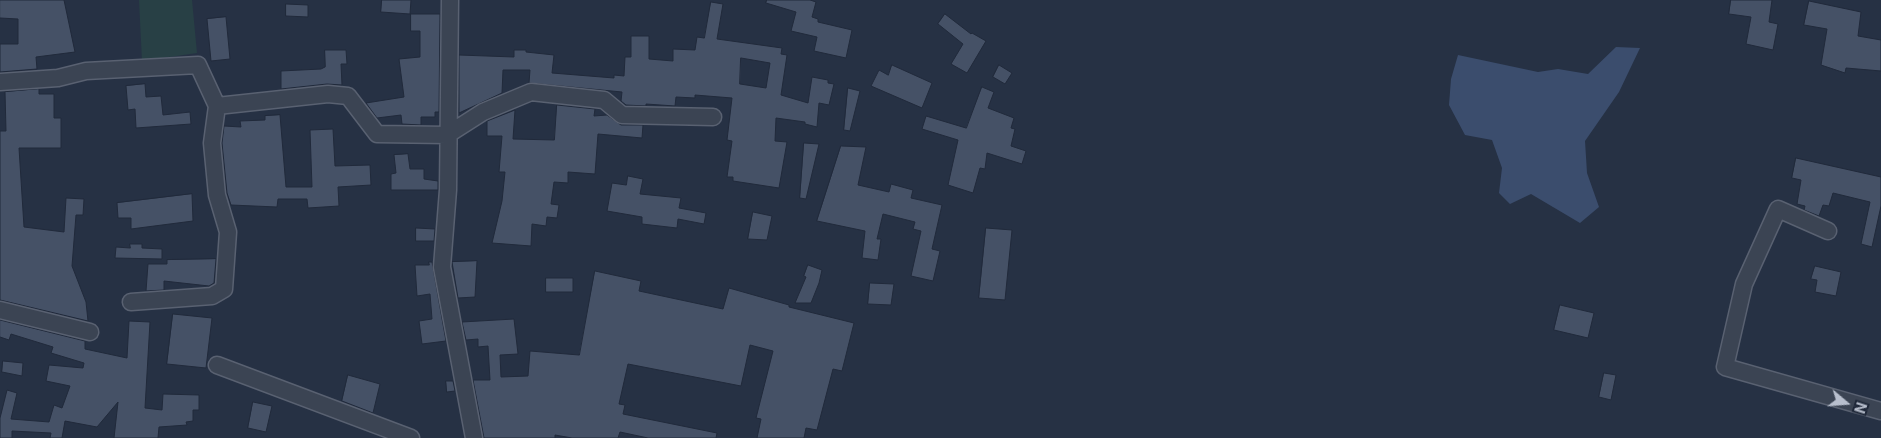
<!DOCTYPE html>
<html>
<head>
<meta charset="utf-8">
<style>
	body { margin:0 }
	#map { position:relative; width:1881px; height:438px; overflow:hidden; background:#263144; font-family:Inter,sans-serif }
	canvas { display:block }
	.north { position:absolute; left:1821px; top:378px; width:50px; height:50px; -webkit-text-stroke:4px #1f2839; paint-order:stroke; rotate:108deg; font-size:14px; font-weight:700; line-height:20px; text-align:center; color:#b8bfcd }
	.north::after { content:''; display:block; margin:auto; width:18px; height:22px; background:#b8bfcd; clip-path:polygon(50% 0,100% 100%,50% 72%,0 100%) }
</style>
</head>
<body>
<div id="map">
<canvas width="1881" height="438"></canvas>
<div class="north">N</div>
</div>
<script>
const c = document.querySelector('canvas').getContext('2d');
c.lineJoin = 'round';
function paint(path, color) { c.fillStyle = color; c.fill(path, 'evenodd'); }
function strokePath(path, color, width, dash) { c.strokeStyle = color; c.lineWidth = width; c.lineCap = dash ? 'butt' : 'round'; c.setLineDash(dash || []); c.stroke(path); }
const green = new Path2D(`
	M139,0H192L197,53L142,61Z`);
const water = new Path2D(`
	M1616,47L1640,48L1619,92L1585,141L1587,173L1599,207L1580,223L1531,194L1510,204L1499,193L1502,168L1492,140L1465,135L1449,105L1451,79L1458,55L1538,72L1558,69L1588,74Z`);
const building = new Path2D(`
	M0,0H64L75,52L36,57L37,69L0,72V44H18V19L0,18Z
	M382,0H411L410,14L381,12Z
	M767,0H810L816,2L812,17L818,19V22L852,30L846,58L814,51L817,37L791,31L796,12L766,3Z
	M1731,0H1772L1769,22L1778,24L1773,50L1746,44L1751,17L1729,14Z
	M1809,1L1861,12L1858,36L1881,40V71L1846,68L1845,73L1821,65L1827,29L1804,25Z
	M711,2L723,4L717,39L782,48L781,54L787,55L781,95L808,103L812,77L828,80V83L834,84L829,105L819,103L817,127L805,124V122L776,118L775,141L787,142L779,188L733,181V177H727L732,141L727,140L732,98L695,95V98L676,97L675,106L646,104V106L626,105L621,101L622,92L529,83L530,70H503L502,93L459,113V55L514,57V50H526V52L554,55L552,73L614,78V75L624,76L625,57H631V36H649V59L673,61V49L695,50L697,37L704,38ZM741,58L770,63L766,88L740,84Z
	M286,4L308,5V17L286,16Z
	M411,14H440L439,112H435V117H421V125L402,124L401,115L377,118L366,103L404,97L399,59L420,57V31H411Z
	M945,14L971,34L972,33L986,41L967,73L951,64L963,44L938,24Z
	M226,17L230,59L211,61L207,19Z
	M325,50H346L347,64H341L342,85L327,84L281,89V71L321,69L325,67Z
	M892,65L932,83L922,108L871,86L879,70L888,75Z
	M999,65L1012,73L1005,84L993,77Z
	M145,84L146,97L161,96L163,115L190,112L191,124L136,128L135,109L128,110L126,86Z
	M982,87L994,92L988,108L1014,118L1011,128L1015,129L1011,146L1026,151L1022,164L987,153L985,169L980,168L973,193L948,185L958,140L922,129L926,116L966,128Z
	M848,88L860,91L850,131L844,130Z
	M39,89V94H54V118H61V148H19L24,227L64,232L66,198L84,199L83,215H76L72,266L86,302L88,321L0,300V131H6L5,92Z
	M557,105L595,109L594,116L607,115L621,125H643L642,138L598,134L595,174L568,172V183L554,182L551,204L559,205L557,218L547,217L546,226L532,224L531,246L492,243L502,201L505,172H499L502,136H487V121L515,110L513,139L554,140Z
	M280,115L286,187H312L310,130L333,129L335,166L370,165L371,185L338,187L339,206L308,208L307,199H278L277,207L231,205L227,193L222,143L224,126L241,127L240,121L265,120V116Z
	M804,143L819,144L806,199L800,198Z
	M841,146L866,147L858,185L889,192L891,184L913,190L911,198L942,205L932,249L940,251L933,281L911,276L921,231L913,229L915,222L883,214L877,239H881L878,260L862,258L865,231L817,221Z
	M408,154L410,169H424V179L438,181V190H391V174L396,173L394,155Z
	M1796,158L1881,177V206L1872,247L1861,244L1870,202L1833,193L1829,206L1823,205L1819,216L1804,210L1805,206L1797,204L1801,180L1792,178Z
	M628,176L643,179L640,194L681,198L679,208L706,213L704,224L678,219L677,228L642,224V217L607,211L612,183L626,185Z
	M192,194L193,221L131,229V218H118L117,203Z
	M753,212L772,216L767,240L748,239Z
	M416,228L435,229L434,241H416Z
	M986,228L1012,230L1005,300L979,298Z
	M130,244H142V248L162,249V259L115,258L116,247L130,248Z
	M216,259L214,283L209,286L164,281V290L146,291L148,264H167V260Z
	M477,261L475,297L458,298L452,262Z
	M429,262H432L446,341L422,344L419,321L432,319L430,294L417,296L415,265H429Z
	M808,265L822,270L819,283L811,303H795L806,277L804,276Z
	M1815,266L1841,272L1836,296L1815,292L1817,280L1811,279Z
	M595,271L641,281L639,291L723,309L729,288L789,305V307L854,323L842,371L833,369L817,430L806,428L804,438H757L761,419L756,418L773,351L750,345L741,386L628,364L619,404L625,405L623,414L717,433L716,438H648L620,432L618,438H572L555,435V438H484L473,380H490L488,346L478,347V339L466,340L462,322L514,319L518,354L500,355L501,377L528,376L530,351L579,355Z
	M546,278H573V292H546Z
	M870,283L894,284L891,305L868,304Z
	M1560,305L1594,313L1588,338L1554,330Z
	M173,314L212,318L206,368L167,364Z
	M0,320L85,341V349L127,358L129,321L150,322L145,408L162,410L163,394L199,395V410H193V421L186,422L187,425L159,427L158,438H114L118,402L97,427L65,421L62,438H50L51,433L12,431V438H0V418L7,390L17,393L11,419L49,422L54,405L62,408L70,386L46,381L49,365L83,368L84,363L51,353L53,347L11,334L9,340L0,337Z
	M3,361L23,363L22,376L2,372Z
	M1604,373L1616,375L1611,400L1599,397Z
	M348,375L380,384L373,413L342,401Z
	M446,381H453L455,391L447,392Z
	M253,402L272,406L266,432L248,428Z`);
const street = new Path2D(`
	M450,0L448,190L442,267L474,438
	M0,82L58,78L86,71L198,65L217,106L328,94L348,96L377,134L447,135L483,112L531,92L604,100L622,115L713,117
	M1828,231L1778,209L1744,284L1725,367L1881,411
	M131,302L212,296L224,289L228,232L217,195L212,143L217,106
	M0,310L90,332
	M217,365L411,438`);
paint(green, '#284045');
paint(water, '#3b4d6d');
paint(building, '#455166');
strokePath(building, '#212a3b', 1);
strokePath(street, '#596171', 19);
strokePath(street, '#3b4453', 16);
</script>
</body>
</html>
